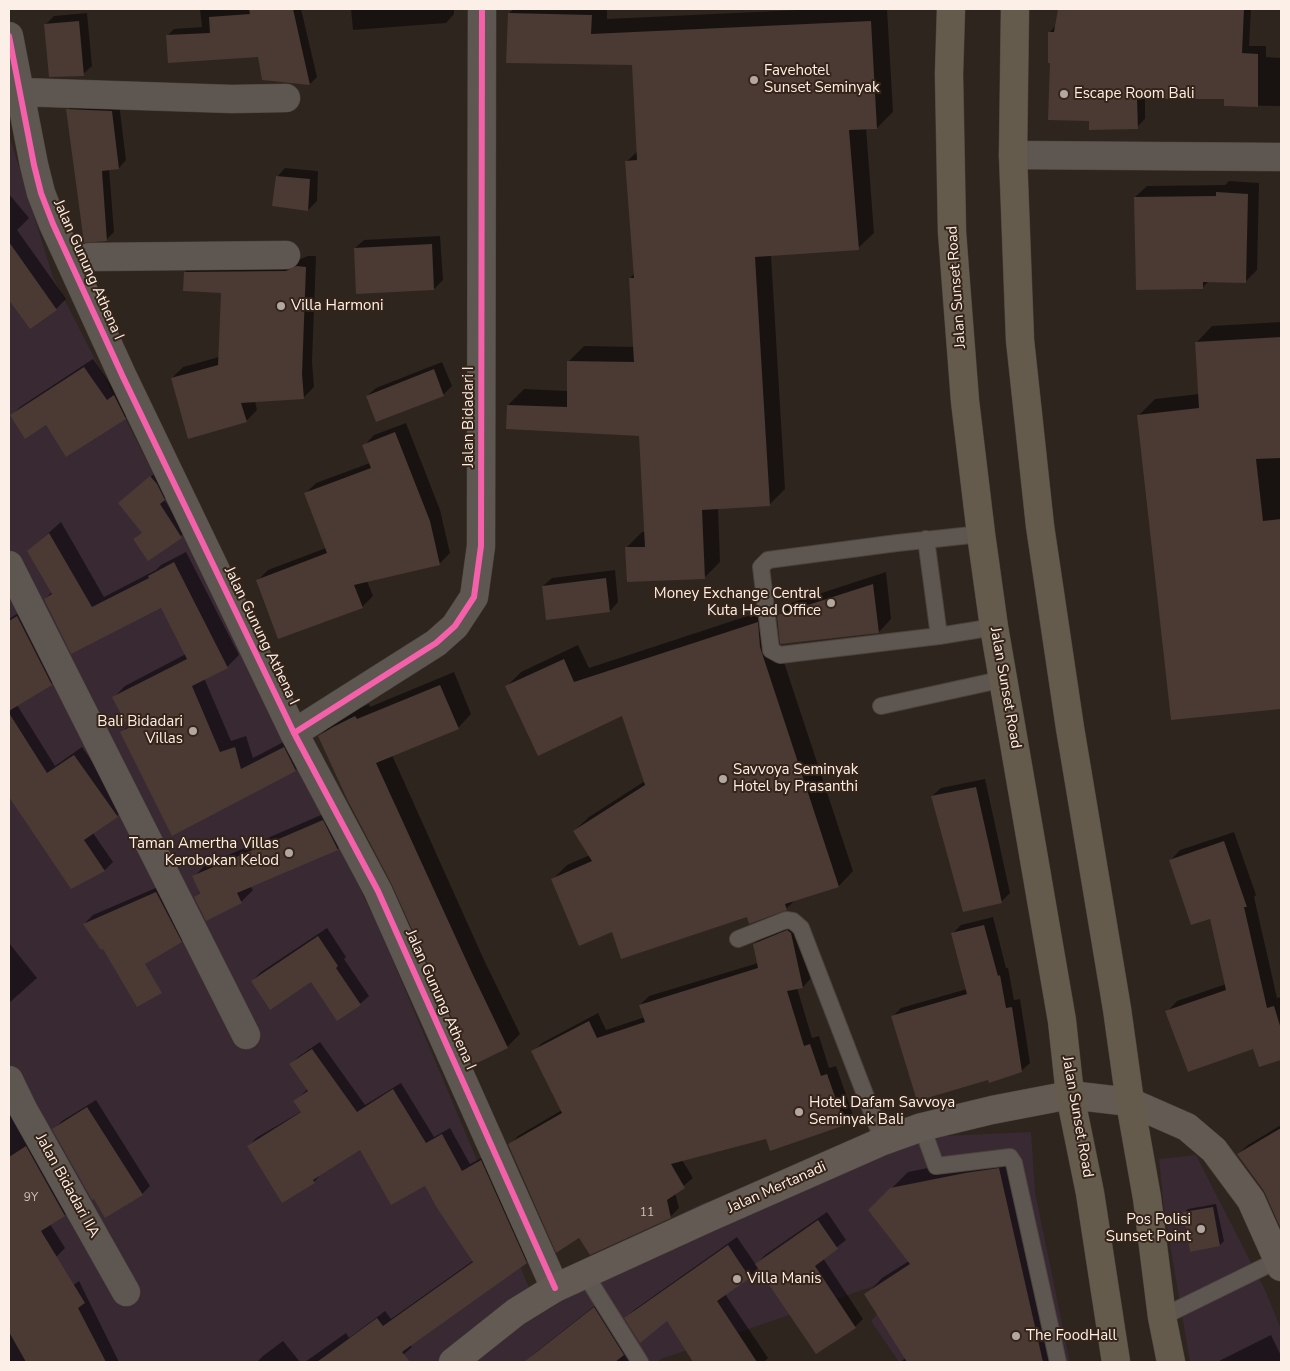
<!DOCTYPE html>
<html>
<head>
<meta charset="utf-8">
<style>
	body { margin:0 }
	#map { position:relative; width:1290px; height:1371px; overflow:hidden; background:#2e251e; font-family:"Nunito Sans",sans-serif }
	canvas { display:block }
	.frame { position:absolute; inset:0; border:10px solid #fbefe7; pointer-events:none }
</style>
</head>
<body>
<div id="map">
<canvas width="1290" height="1371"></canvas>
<div class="frame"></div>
</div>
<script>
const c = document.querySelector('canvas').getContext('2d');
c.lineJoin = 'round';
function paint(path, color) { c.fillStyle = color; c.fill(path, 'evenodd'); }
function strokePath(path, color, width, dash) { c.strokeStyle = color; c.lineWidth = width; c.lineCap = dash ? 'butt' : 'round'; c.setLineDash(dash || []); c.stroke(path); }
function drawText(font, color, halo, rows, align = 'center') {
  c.font = font + ' "Nunito Sans",sans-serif'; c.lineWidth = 4; c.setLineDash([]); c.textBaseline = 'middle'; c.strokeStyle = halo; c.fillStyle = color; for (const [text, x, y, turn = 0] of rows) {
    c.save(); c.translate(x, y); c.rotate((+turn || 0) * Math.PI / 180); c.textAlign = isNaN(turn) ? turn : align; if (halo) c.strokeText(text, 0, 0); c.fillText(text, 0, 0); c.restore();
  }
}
const commercial = new Path2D(`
	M9,135L53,277L252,667L379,928L474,1153L530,1290L703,1203L921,1137L1031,1132L1035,1192L1070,1362H899L871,1321L912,1273L661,1359L657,1362H9Z
	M1196,1155L1265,1290L1281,1329V1362H1190L1164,1210L1159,1159Z`);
const shadow = new Path2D(`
	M200,9H301L317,77L310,84L263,79L259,56L167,36L174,29L202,27Z
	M351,9H454V14L446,23L353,30Z
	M514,9H607V19L820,9H887L893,112L877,128H866L874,233L858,248L771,255L785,489L769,505L718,507L720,562L704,578L626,548L642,532H646L640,435L508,405L524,389L568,391V362L584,346L635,347L630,278L635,273L626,162L638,151L633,64L509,13Z
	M1059,9H1251L1249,46H1266V57L1281,58V106L1225,105V98H1145V119L1137,127L1090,120L1051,61L1050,32L1056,25Z
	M87,13L92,66L83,74L45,25L54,16Z
	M75,102L119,103L126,160L119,168L109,169L114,232L106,240L68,110Z
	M285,168L318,171L317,201L308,210L277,177Z
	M1229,181L1259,183L1257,270L1245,282L1209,281L1202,288L1135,197L1147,186L1225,185Z
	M9,194L29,218L17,230L66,299L56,309L30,328L9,297Z
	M440,236L443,280L434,289L355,248L364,240Z
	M308,256H316L312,362L314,387L303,398L255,401L257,410L246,421L172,378L183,367L219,357L222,292L185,272L196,261L298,260Z
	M1281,322V707L1172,718L1139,415L1155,399L1199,394L1196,343L1212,326Z
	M93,359L116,392L134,410L125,418L47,423L11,416L20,407Z
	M442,362L452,386L443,395L367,396L376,388Z
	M406,423L440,510L450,553L439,564L367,581L373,596L362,607L257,581L268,570L326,548L305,494L316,483L370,463L364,446L374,435Z
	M155,473L168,495L164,499L185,533L148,559L143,532L124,500Z
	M61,522L104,597L156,570L161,565L186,552L239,655L227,667L204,678L231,741L246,736L253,758L295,736L307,759L296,770L173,834L122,732L128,726L114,697L125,686L186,654L161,606L72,652L45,599L52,592L28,551Z
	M615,570L618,602L610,611L547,618L543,586L552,578Z
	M886,572L891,619L879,632L778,616L791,603Z
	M26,608L59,675L51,684L17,705L55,766L82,747L125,808L117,816L93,833L113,862L105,870L71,887L9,794V619Z
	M772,608L774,632L853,871L839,886L795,900L786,909L748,915L612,930L552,880L567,865L590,855L574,831L589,817L645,781L623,714L506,687L521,672L578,645L589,668Z
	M454,672L471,714L458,728L392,755L484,960L520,1034L507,1047L393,884L319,737L333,723L347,714L369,704L370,707Z
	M985,779L1010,893L1001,902L932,796L941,788Z
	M335,809L349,837L338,849L250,886L253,890L241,902L195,897L201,891L194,877L205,865Z
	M1234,832L1256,895L1254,897L1277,998L1281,997V1059L1260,1065L1254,1047L1167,1012L1177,1001L1226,984L1211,918L1170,861L1180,850Z
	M165,884L190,933L181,942L103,947L84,924L93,915Z
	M993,917L1006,968H1008L1014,1000L1020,999L1030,1063L1021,1071L893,1016L901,1008L967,989L952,934L961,925Z
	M800,924L811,978L803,987L797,988L812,1038L819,1036L829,1068L836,1066L853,1115L845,1124L767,1137L682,1160L693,1178L675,1193L679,1208L670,1217L580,1237L510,1145L518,1136L562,1110L533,1052L542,1043L598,1013L606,1030L645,1017L640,1005L649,996L758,963L754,944L763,935Z
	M327,928L346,957L344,959L369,996L360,1004L312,981H252L261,972Z
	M9,943L37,978L9,1003Z
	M320,1042L365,1105L401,1083L434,1137L450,1128L470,1164L489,1154L534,1254L526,1262L410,1345L412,1347L395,1362H305L346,1333L349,1338L385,1311L391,1319L474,1260L425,1184L361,1148L321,1174L314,1182L249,1146L256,1138L302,1111L295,1101L308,1089L291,1064L298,1057Z
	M96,1100L150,1186L142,1194L54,1129L62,1121Z
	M9,1107L73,1206L65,1215L50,1224L65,1248L56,1257L9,1281Z
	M1281,1125V1226L1265,1190L1238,1154L1248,1145Z
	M1015,1153L1063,1362H900L906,1358L866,1295L882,1278L909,1261L870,1210L908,1172L982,1157Z
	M1216,1204L1224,1241L1220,1245L1184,1213L1188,1209Z
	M827,1212L846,1240L823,1258L863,1319L855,1327L759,1267L750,1277L725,1294L768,1358L764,1362H695L667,1320L626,1318L634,1310L737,1237L756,1265L765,1255Z
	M79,1281L119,1362H9V1332Z
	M602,1300L634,1362H526L535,1353Z
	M1271,1335L1281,1356V1362H1217Z
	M283,1341L300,1362H257L263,1356Z`);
const building = new Path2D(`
	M249,9H293L310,85L262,80L258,57L168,63L166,35L210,33L209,17L250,14Z
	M1058,9H1244L1242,53L1258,54V107L1224,106V99H1137L1138,129L1089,130V121L1048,120L1050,63H1048V32H1054Z
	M508,13L592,15L591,34L871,21L877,129L849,130L859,250L755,257L770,506L702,510L705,579L627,582L625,547H645L639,436L506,429L507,405L567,407V361L634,362L629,278H634L625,161L637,160L632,65L506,63Z
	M79,21L84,76L49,77L44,24Z
	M66,109L112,111L119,169L102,171L107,241L84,243Z
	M276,176L310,179L308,211L272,206Z
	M1216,192L1248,194L1246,283L1203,282V289L1136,290L1134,197L1216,196Z
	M9,242L57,310L30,329L9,300Z
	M432,244L434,290L356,294L354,248Z
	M296,266L306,267L302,374L304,399L241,403L247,422L188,439L171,378L218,365L221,293L183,291L184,272L286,271Z
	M1281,337V458L1256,459L1263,521L1281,519V709L1171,720L1137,415L1199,408L1195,342Z
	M84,367L107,400L114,395L126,419L66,457L46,425L25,439L10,415Z
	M434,369L444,396L376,422L366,396Z
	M395,432L430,521L440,565L354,585L363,608L278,639L256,580L327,553L304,493L371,468L362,445Z
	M150,476L157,484L165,500L160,504L182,538L148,561L133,539L142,533L118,503Z
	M49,533L92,607L149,578L148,576L174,562L228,668L192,686L220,752L235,747L241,769L284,747L296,771L172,836L120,732L128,728L112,697L187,659L161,608L71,654L44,599L52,594L27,551Z
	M606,578L610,612L546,620L542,586Z
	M873,584L879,633L780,644L777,615Z
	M17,616L52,685L9,711V621Z
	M758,622L760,647L839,887L785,904L787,910L749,924L747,917L621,959L612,932L579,946L551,879L592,861L573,831L645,785L622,716L538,756L505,686L564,659L574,682Z
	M440,685L459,729L376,763L472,973L508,1048L473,1065L392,885L347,799L318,736L333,727L355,716L357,719Z
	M9,713L47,773L74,755L118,817L84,840L105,871L71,889L9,797Z
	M976,787L1002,903L963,912L931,796Z
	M323,820L338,850L237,893L242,903L206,921L194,897L200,893L192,876Z
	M1224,841L1247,907H1244L1267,1008L1274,1006L1281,1029V1060L1259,1067L1253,1049L1188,1072L1165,1011L1226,990L1210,919L1191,925L1169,860Z
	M156,892L182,942L145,964L162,993L137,1007L103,949L101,950L83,924Z
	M984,925L998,976L1000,975L1006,1008L1012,1007L1022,1072L989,1083L988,1080L917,1101L891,1016L967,994L951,933Z
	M787,930L791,933L803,988L787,991L804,1046L810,1044L821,1076L827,1074L845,1125L770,1151L766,1139L671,1164L685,1188L667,1200L671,1218L590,1255L579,1238L556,1253L508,1144L562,1113L531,1051L589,1021L597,1038L645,1022L639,1005L758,968L753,944Z
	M318,936L338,966L336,968L361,1005L337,1021L311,982L270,1010L251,981Z
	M312,1049L357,1112L393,1089L426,1143L442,1134L462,1171L481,1160L527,1263L402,1352L410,1362H317L377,1318L383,1326L473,1262L437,1208L425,1186L391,1205L360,1150L313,1180L315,1183L282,1203L247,1146L301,1112L293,1101L308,1091L289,1064Z
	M87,1107L143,1195L105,1218L94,1199L92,1200L52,1129Z
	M1281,1128V1229L1264,1191L1237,1154Z
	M26,1146L65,1216L41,1231L85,1303L78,1308L106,1362H26L9,1332V1157Z
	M999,1168L1043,1362H907L864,1294L910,1264L868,1210L890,1188L965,1173Z
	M1213,1207L1220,1246L1190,1252L1183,1212Z
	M818,1220L838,1249L815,1266L856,1328L816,1354L755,1264Z
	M728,1245L750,1278L717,1301L757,1362H693L667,1321L640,1343L624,1318Z
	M594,1307L624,1355L615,1362H524Z`);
const lane = new Path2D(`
	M981,534L897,543L768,560L761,567L771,650L780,655L939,636L994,627
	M926,539L939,636
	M881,706L1004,679
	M738,939L786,920L793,921L801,928L883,1141
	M922,1127L936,1166L1010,1157L1014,1163L1058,1362
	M585,1274L640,1362
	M1162,1317L1278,1260`);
const street = new Path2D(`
	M9,36L34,165L41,193L53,224L123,377L294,733L378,891L555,1288
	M20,92L232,99L286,98
	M1013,155L1281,157
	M70,261L91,257L286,255
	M9,565L246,1035
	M294,733L436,643L455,626L474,597L481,546L482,9
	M9,1080L23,1109L126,1292`);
const secondary = new Path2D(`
	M453,1362L516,1312L555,1288L708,1218L883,1141L922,1127L992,1110L1070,1095L1130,1102L1187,1127L1214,1150L1251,1200L1281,1267`);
const highway = new Path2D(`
	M951,9L949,74L952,232L965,401L981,534L994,627L1062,1021L1070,1095L1090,1193L1116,1362
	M1015,9L1013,155L1020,340L1040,526L1070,728L1117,1009L1130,1102L1147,1198L1162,1317L1171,1362`);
const cycleway = new Path2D(`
	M9,36L34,165L41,193L53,224L123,377L294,733L378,891L555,1288
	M294,733L436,643L455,626L474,597L481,546L482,9`);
const markers = [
	[754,80,5,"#b3a8a1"],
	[1064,94,5,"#b3a8a1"],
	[281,306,5,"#b3a8a1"],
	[831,603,5,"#b3a8a1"],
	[193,731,5,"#b3a8a1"],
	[723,779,5,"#b3a8a1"],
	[289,853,5,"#b3a8a1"],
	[799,1112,5,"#b3a8a1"],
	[1201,1229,5,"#b3a8a1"],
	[737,1279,5,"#b3a8a1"],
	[1016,1336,5,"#b3a8a1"]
];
const numberNames = [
	["9Y",31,1198],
	["11",647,1213]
];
const poiNames = [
	["Favehotel",764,71],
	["Sunset Seminyak",764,88],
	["Escape Room Bali",1074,94],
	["Villa Harmoni",291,306],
	["Money Exchange Central",821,594,"right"],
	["Kuta Head Office",821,611,"right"],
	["Bali Bidadari",183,722,"right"],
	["Villas",183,739,"right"],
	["Savvoya Seminyak",733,770],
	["Hotel by Prasanthi",733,787],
	["Taman Amertha Villas",279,844,"right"],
	["Kerobokan Kelod",279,861,"right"],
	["Hotel Dafam Savvoya",809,1103],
	["Seminyak Bali",809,1120],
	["Pos Polisi",1191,1220,"right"],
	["Sunset Point",1191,1237,"right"],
	["Villa Manis",747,1279],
	["The FoodHall",1026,1336]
];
const streetNames = [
	["Jalan Gunung Athena I",88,270,66],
	["Jalan Sunset Road",957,287,-94],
	["Jalan Bidadari I",469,417,-90],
	["Jalan Gunung Athena I",261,636,64],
	["Jalan Sunset Road",1005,688,80],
	["Jalan Gunung Athena I",440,1000,66],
	["Jalan Sunset Road",1077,1117,80],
	["Jalan Bidadari IIA",67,1186,61],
	["Jalan Mertanadi",777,1188,-24]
];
paint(commercial, '#382933');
paint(shadow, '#0007');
paint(building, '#4b3933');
strokePath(lane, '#4c433d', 18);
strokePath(street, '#4c433d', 29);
strokePath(secondary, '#4c433d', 29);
strokePath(highway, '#4c433d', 29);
strokePath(lane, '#5e5751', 16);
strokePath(street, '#5e5751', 28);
strokePath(secondary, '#635b53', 28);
strokePath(highway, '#645b4d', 28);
strokePath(cycleway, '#f560ab', 6);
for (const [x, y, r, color] of markers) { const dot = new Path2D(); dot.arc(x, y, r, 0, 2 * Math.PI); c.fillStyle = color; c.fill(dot); strokePath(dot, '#352417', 2); }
drawText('12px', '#cfc2ba', null, numberNames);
drawText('15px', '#fbefe7', '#352417', poiNames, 'left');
drawText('15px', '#fbefe7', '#352417', streetNames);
</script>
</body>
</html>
